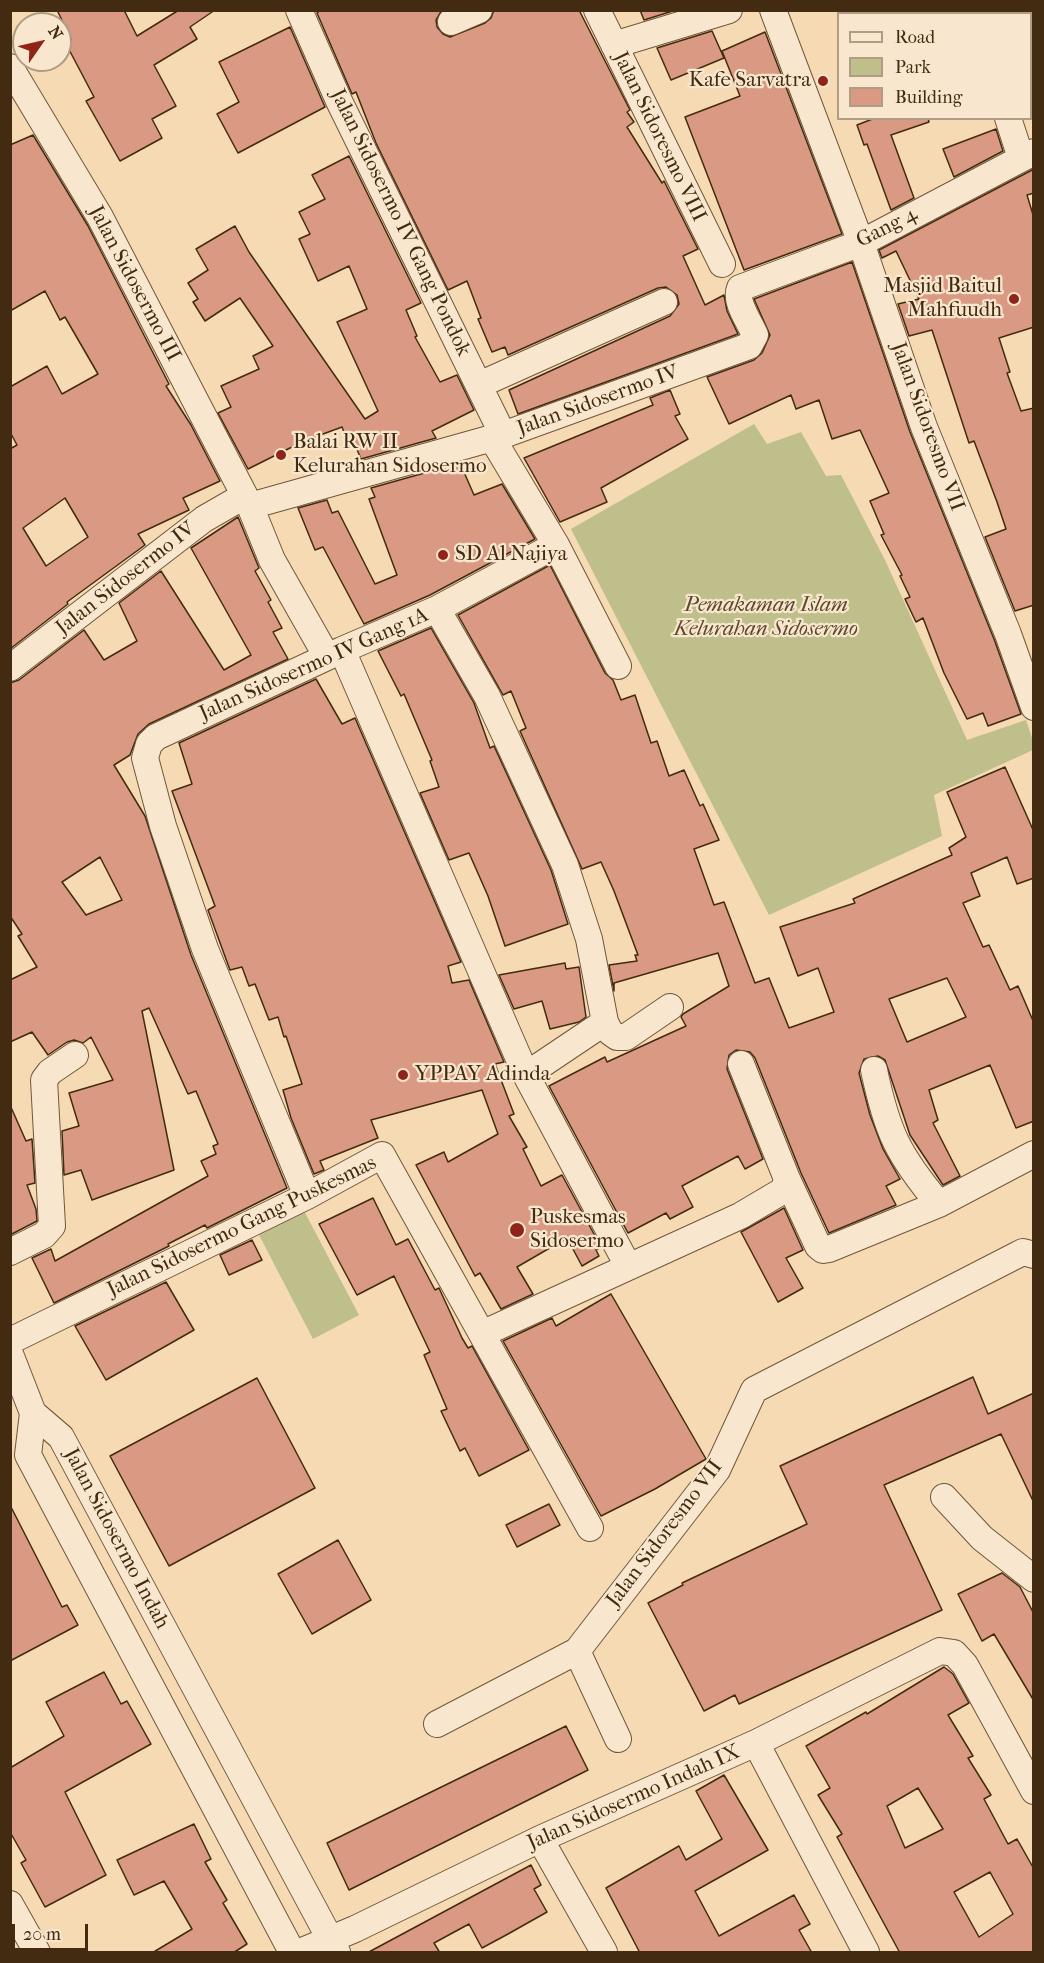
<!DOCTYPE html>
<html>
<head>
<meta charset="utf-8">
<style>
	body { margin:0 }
	#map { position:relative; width:1044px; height:1963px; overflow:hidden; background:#f5dab4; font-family:"IM FELL French Canon",serif }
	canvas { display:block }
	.frame { position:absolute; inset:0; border:12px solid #422b10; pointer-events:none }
	.legend { position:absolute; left:837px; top:12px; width:195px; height:108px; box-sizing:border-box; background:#f8e7ce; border:2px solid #af9c82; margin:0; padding:8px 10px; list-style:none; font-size:18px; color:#422b10 }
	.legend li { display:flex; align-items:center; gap:12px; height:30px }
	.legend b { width:30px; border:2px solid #af9c82 }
	.north { position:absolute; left:12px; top:12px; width:60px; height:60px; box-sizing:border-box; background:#f8e7ce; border:2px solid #af9c82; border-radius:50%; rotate:56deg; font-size:16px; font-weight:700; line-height:24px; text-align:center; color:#422b10 }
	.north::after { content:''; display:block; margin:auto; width:21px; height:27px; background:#8f2418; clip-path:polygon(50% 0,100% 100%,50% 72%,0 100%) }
	.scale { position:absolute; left:12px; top:1924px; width:76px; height:27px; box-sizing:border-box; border:3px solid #422b10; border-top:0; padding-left:8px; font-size:18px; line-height:21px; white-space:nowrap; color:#422b10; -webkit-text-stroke:4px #f8e7ce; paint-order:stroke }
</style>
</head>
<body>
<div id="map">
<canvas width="1044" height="1963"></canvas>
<div class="frame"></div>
<ul class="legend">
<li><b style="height:8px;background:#f8e7ce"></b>Road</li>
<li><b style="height:16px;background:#bebf8b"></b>Park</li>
<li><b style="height:16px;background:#da9982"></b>Building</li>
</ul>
<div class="north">N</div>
<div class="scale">20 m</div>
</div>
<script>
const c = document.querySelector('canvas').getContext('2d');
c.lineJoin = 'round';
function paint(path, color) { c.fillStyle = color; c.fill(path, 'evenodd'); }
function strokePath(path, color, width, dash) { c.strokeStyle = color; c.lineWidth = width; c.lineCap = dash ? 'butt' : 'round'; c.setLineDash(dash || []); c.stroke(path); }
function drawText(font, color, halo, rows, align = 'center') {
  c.font = font + ' "IM FELL French Canon",serif'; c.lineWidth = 4.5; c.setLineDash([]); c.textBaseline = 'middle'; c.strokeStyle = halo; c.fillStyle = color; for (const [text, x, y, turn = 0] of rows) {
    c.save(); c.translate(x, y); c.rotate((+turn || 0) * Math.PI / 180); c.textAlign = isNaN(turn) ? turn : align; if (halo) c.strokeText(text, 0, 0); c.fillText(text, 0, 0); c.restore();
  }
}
const green = new Path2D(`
	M754,424L767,444L801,432L826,476L841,475L885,560L967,740L1026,720L1033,741V750L934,795L942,836L769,915L571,529Z
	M304,1211L359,1315L313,1339L259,1235Z`);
const building = new Path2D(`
	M57,10H124L137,36L179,10H215L190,27L197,39L154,65L176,106L152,119L162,138L120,161L86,101L94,97L65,42L71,39Z
	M321,10H442L436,20L437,27L443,34L450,37L485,23L491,18L494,10H579L630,110L627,112L634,122L627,127L662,183L664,181L698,249L683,256L705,305L724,295L727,311L738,334L518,414L509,390L670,316L679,304L677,295L666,287L658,288L508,355L505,347L492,352L478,319L481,318L467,281L448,290L376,143L356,92L352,94L317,13Z
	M640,10H676L644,20Z
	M290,27L325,107L238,153L217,114L239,102L219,62Z
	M712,31L724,58L671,80L657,48Z
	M765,32L842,234L744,270L685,117L740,96L722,51Z
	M875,118H928L929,122L891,135L914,198L891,210L867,144L864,145L857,125Z
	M996,129L1003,151L954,177L943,149Z
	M33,135L88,226L169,384L166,386L191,425L220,481L183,498L189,510L138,534L145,545L67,602L68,604L10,649V449L17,445L10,432V387L47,366L62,394L98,374L65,317L60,320L45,291L10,311V145ZM65,498L88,537L46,566L23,528Z
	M349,156L421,303L406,310L417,336L415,337L440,382L457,375L474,410L432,431L436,438L361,459L353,440L348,442L342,427L304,441L248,469L218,413L231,407L221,386L259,369L253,356L273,346L240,298L205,321L193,302L198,299L188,283L208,270L196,249L235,226L249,252L365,419L378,411L337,322L367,309L349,266L318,281L299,239L310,234L299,212L325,199L312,175Z
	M1034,169V193L1027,195L1034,218V327L999,338L1010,372L1007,373L1021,411L1034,408V605L1015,611L985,537L1006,529L997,502L974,441L969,443L932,330L909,336L898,304L919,299L896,251L882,258L879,250Z
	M852,262L910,432L994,639L1021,714L988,726L983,713L967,719L944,673L923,618L916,622L905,599L910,597L900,576L902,575L881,535L884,534L870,501L889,493L860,430L832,439L819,400L796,409L791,395L729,424L707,377L754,360L762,353L770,335L754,299Z
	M670,390L680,414L675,416L688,439L601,488L607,502L560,522L524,458L653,405L650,398Z
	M460,463L474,495L502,484L535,539L430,595L364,624L323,547L315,550L298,508L327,500L332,513L338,511L375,584L397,575L369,499L375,497L371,488Z
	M238,517L259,568L255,571L271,600L268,602L282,628L273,632L288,659L149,724L138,734L130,755L114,765L145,816L191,955L287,1188L207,1228L205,1225L168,1244L169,1246L54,1303L32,1258L51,1249L55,1261L208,1176L201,1161L216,1154L213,1146L218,1144L196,1091L188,1094L149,1008L142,1011L174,1170L92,1200L81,1170L64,1175L62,1131L79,1126L69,1093L113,1080L91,1037L83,1043L74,1040L67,1042L48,1055L32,1032L10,1042V980L37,967L18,936L22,934L10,916V683L19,680L84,630L104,660L137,641L119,603L161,571L224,670L251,655L191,548ZM100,857L122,900L86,915L62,882Z
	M550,565L605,673L613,680L621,700L635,695L651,743L657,741L669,776L684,770L700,806L703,804L719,840L694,849L714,905L724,902L755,983L769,978L789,1028L834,1012L818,968L798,976L780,927L855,903L853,899L952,855L949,848L966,837L947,792L1005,767L1034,832V878L1017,884L1007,857L971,873L980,896L963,903L983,947L989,945L1010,990L1018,986L1034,1023V1121L1016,1128L990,1065L929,1090L938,1120L933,1123L960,1176L943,1185L910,1135L885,1060L878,1056L864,1059L859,1073L870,1115L883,1149L900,1179L886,1186L896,1205L829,1233L801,1173L755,1058L750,1052L736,1050L729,1055L727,1069L763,1159L745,1169L738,1156L682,1186L693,1207L670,1219L666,1213L628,1233L549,1086L605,1057L607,1062L686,1026L681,1017L683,1014L729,986L718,953L614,983V991L609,965L637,961L635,955H638L614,891L601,862L582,869L520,731L526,728L511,691L503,695L458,615ZM947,978L966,1017L907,1042L889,999Z
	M431,628L474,703L490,748L494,746L551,870L568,924L505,946L488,896L469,853L449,860L420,793L439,787L430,761L432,760L404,694L401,696L378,651Z
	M316,679L342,724L355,718L461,962L448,966L452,983L469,980L504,1062L495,1064L514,1114L509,1116L527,1147L523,1149L541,1186L562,1175L601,1247L596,1250L599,1256L582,1266L567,1238L517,1267L533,1294L501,1309L480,1273L475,1276L416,1165L444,1152L448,1162L498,1134L482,1090L371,1120L378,1138L320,1161L324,1170L314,1174L291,1118L283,1090L302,1084L286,1036L284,1037L278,1017L269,1020L255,984L249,986L242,967L230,970L208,910L215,906L172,791L192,784L179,743Z
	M565,963L566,969L579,967L586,1017L579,1022L550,1029L542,1001L514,1009L499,975Z
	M10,1105L26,1141L32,1139L35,1183L27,1185L36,1209L37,1221L10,1235Z
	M373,1198L396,1245L408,1239L435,1290L439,1288L462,1338L468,1348L472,1346L529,1450L479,1476L465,1448L460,1451L441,1411L447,1409L424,1355L430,1352L394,1276L357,1295L319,1224Z
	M784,1208L803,1250L786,1258L803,1288L778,1302L741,1232Z
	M252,1240L262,1260L229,1275L220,1255Z
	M166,1282L194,1330L106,1380L75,1326Z
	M611,1294L706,1459L655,1489L601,1516L503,1341L552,1318L556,1326Z
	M973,1377L988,1414L1034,1393V1503L1001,1434L884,1485L942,1610L739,1704L735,1695L704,1711L648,1603L683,1585L682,1583L807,1524L780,1466Z
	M257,1378L315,1488L169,1566L110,1456Z
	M549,1504L560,1525L517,1547L506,1525Z
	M10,1505L62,1607L67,1605L78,1625L10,1661Z
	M338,1540L371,1600L312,1634L278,1574Z
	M1002,1573L1020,1587L1034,1614V1701L994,1634L982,1641L958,1594Z
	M944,1667L953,1674L969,1703L948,1715L973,1756L968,1758L991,1795L984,1799L1008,1844L1017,1839L1034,1869V1953H900L837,1837L842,1834L818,1795L830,1788L806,1746L866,1712L867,1714ZM918,1788L943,1829L905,1848L887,1806ZM990,1872L1013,1914L979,1937L954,1892Z
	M104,1672L121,1704L127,1701L151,1744L65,1792L106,1875L45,1907L21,1863L26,1860L10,1832V1768L64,1736L46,1702Z
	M566,1726L588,1770L349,1890L327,1843Z
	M724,1775L768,1850L695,1891L719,1936L794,1895L810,1924L799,1930L812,1953H640L606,1888L679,1846L686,1860L722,1839L696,1791Z
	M194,1824L211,1859L205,1862L227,1900L223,1903L247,1944L233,1953H152L192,1929L164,1881L134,1895L117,1860Z
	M531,1865L541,1885L534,1889L547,1912L508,1934L482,1948L469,1924L434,1943L440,1953H367Z`);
const minor = new Path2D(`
	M299,10L339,101L503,435
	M597,10L722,264
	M773,10L861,243L924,427L1008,634L1034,707
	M970,10L971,14
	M451,22L479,10
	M614,45L729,10
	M10,67L100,217L250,506L272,560L327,657
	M1008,118L1021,158
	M479,385L664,302
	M492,438L556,545L618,666
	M250,506L503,435L749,346L755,335C750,322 734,302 740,288L861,243L1034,152
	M437,609L487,696L565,865L589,939L605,1022L610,1032L617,1037H626L670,1007
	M342,650L526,1075L628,1266
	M10,668L204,519L244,496
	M874,1070C887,1132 898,1155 939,1204
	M526,1075L605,1022
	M787,1179L818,1246L823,1250L829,1249L939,1204L1034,1154
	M307,1196L205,949L163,826L145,758L149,744L156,737L342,650L437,609L556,545
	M10,1252L44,1235L52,1226L44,1080L50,1072L75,1055
	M484,1333L740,1216L784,1190L787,1179L741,1064
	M10,1341L307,1196L382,1155L590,1528
	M10,1354L33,1413L28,1455L292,1952
	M33,1413L61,1437L337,1952
	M944,1497L982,1538L1034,1579
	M577,1651L618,1739
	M437,1724L577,1651L717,1470L754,1390L1017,1255L1023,1252L1034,1255
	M756,1743L866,1952
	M540,1839L604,1952
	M10,1904L37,1952
	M300,1952L355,1929L540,1839L756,1743L940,1651L954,1653L965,1665L1034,1791`);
const markers = [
	[823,81,6,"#8f2418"],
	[1014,299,6,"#8f2418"],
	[281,455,6,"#8f2418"],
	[443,555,6,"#8f2418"],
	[403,1075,6,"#8f2418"],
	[517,1230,8,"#8f2418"]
];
const poiNames = [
	["Kafe Sarvatra",811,81,"right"],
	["Masjid Baitul",1002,287,"right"],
	["Mahfuudh",1002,311,"right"],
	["Balai RW II",293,443],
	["Kelurahan Sidosermo",293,467],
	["SD Al Najiya",455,555],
	["YPPAY Adinda",415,1075],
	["Puskesmas",530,1218],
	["Sidosermo",530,1242]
];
const streetNames = [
	["Jalan Sidoresmo VIII",659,137,64],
	["Jalan Sidosermo IV Gang Pondok",400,223,64],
	["Gang 4",887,228,-27],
	["Jalan Sidosermo III",134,284,62],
	["Jalan Sidosermo IV",598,401,-20],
	["Jalan Sidoresmo VII",927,427,70],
	["Jalan Sidosermo IV",126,579,-38],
	["Jalan Sidosermo IV Gang 1A",314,665,-24],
	["Jalan Sidosermo Gang Puskesmas",242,1227,-26],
	["Jalan Sidoresmo VII",665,1534,-53],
	["Jalan Sidosermo Indah",116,1539,62],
	["Jalan Sidosermo Indah IX",634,1798,-24]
];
const parkNames = [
	["Pemakaman Islam",766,606],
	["Kelurahan Sidosermo",766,630]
];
paint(green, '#bebf8b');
paint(building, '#da9982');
strokePath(building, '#422b10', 1.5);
strokePath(minor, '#6f5739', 28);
strokePath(minor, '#f8e7ce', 26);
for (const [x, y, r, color] of markers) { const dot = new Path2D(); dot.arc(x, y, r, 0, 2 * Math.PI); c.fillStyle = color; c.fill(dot); strokePath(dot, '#f8e7ce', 2); }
drawText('21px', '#422b10', '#f8e7ce', poiNames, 'left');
drawText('21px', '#422b10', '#f8e7ce', streetNames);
drawText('italic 21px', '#5b4929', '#f8e7ce', parkNames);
</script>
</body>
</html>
